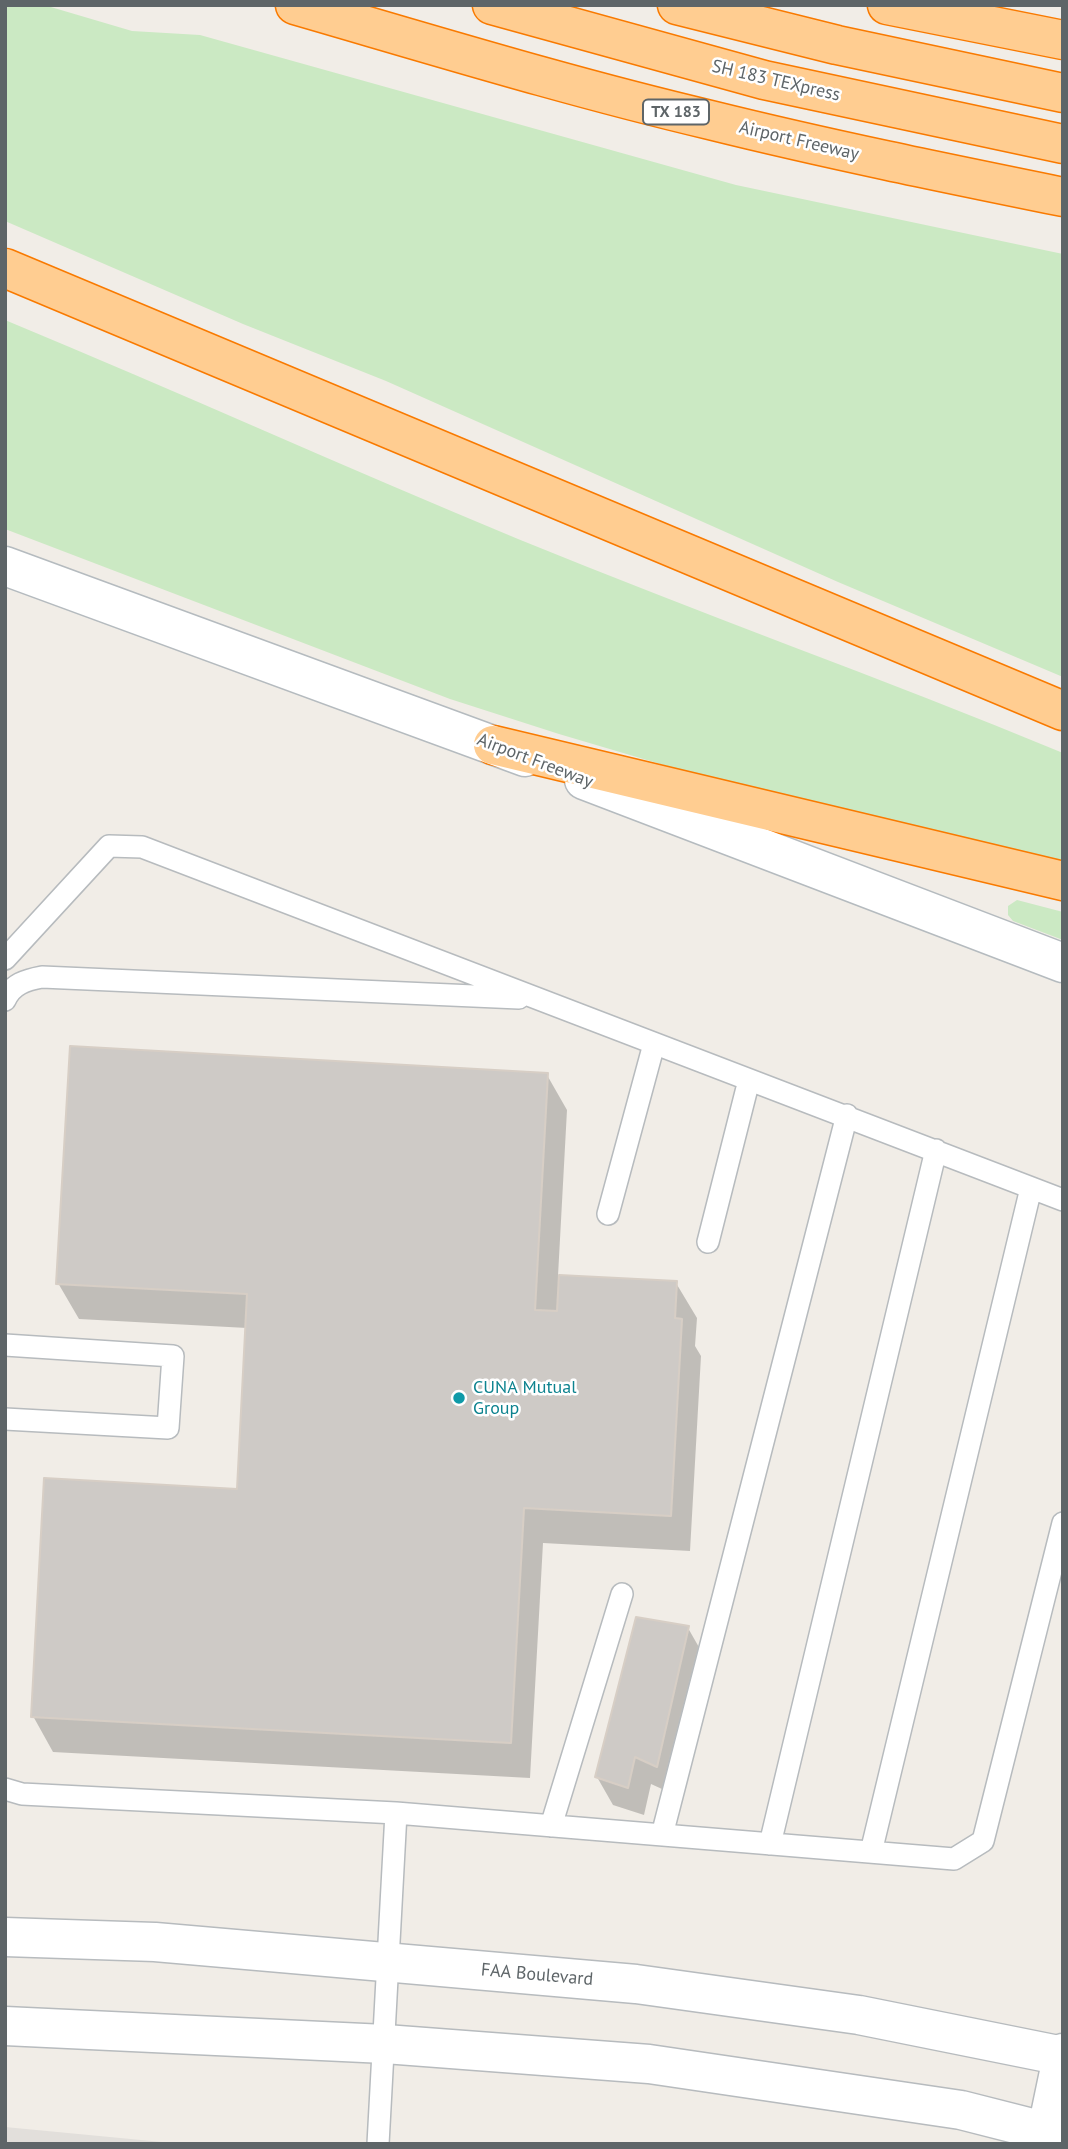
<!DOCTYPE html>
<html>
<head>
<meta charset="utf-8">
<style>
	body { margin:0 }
	#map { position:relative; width:1068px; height:2149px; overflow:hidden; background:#f1ede7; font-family:"PT Sans",sans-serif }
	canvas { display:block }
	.frame { position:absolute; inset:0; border:7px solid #5e6568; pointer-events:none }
</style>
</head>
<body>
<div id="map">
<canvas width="1068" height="2149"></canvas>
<div class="frame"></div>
</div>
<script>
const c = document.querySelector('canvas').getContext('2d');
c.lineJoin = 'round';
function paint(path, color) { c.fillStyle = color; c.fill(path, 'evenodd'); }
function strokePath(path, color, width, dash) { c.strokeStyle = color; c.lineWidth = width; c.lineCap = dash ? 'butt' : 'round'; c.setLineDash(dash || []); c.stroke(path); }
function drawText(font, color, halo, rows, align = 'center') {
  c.font = font + ' "PT Sans",sans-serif'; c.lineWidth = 5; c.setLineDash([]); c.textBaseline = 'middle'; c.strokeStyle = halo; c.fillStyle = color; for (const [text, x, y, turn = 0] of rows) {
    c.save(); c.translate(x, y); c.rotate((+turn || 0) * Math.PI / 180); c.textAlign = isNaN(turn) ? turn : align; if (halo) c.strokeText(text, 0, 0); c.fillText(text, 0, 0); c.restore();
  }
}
const industrial = new Path2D(`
	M5,2127L183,2144H5Z`);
const green = new Path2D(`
	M5,5H44L132,31L200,35L736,185L1063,254V677L838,582L386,381L243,324L5,221Z
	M5,320C177,391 346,468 518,539C698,613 882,678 1063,753V867L755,792L559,734L450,699L5,529Z
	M1017,900L1063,912V940L1013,921L1008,915V906Z`);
const shadow = new Path2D(`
	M547,1075L567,1110L558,1276L676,1283L697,1318L695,1346L701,1356L690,1551L543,1543L530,1778L53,1752L33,1716L238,1491L247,1328L79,1319L58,1283Z
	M688,1628L704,1656L673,1794L651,1784L644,1815L613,1805L597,1777Z`);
const building = new Path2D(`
	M70,1046L548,1073L535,1310L557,1311L559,1275L677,1281L675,1318L682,1319L671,1516L524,1508L511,1743L31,1717L44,1478L237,1489L247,1294L56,1284Z
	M636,1617L689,1626L657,1767L635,1757L628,1788L595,1777Z`);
const service = new Path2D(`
	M5,959L109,846L142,847C449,965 757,1080 1063,1200
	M5,1000C12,984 26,980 42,977L519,998
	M608,1214L654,1044
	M708,1242L749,1080
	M5,1345L173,1356L168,1428L5,1419
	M5,1789L22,1794L396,1813
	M551,1826L622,1594
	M662,1835L847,1115
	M770,1844L936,1150
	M871,1852L1031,1188
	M378,2144L396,1813L954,1859L983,1841L1063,1523`);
const minor = new Path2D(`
	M1044,2144L1063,2053`);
const tertiary = new Path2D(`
	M5,1937L155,1942L636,1984L859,2015L1063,2056
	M5,2026L385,2044L649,2064L961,2110L1063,2136`);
const secondary = new Path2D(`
	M5,566L525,757
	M584,780L1063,963`);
const motorway = new Path2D(`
	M295,5C433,45 570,87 710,120C827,149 945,173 1063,197
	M492,5L764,80L1063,144
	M677,5L837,45L1063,93
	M887,5L1063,40
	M5,268L1063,711
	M493,745L1063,881`);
const markers = [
	[459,1398,7,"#0f9aa8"]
];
const shields = [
	[676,112,66]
];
const shieldNames = [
	["TX 183",676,112]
];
const streetNames = [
	["SH 183 TEXpress",776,81,13],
	["Airport Freeway",799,141,13],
	["Airport Freeway",535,761,21],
	["FAA Boulevard",537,1975,5]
];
const cultureNames = [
	["CUNA Mutual",473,1388],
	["Group",473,1409]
];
paint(industrial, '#e2dfdb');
paint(green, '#cbe9c3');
paint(shadow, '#0003');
paint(building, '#cecac6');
strokePath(building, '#d7cec5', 2);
strokePath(service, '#b7bbbe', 24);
strokePath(minor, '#b7bbbe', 41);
strokePath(tertiary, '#b7bbbe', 41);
strokePath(secondary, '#b5bbbf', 41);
strokePath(motorway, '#f97a00', 41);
strokePath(service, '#fff', 21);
strokePath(minor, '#fff', 38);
strokePath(tertiary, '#fff', 38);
strokePath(secondary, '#fff', 38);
strokePath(motorway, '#ffcd91', 38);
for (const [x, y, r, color] of markers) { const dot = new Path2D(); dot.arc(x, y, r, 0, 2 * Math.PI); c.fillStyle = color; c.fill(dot); strokePath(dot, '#fff', 2.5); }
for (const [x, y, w] of shields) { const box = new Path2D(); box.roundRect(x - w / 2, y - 12.5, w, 25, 5); c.fillStyle = '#fff'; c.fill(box); strokePath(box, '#5e6568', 2); }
drawText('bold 16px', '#5e6568', null, shieldNames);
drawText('18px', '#5e6568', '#fff', streetNames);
drawText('18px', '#0d838f', '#fff', cultureNames, 'left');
</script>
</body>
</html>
